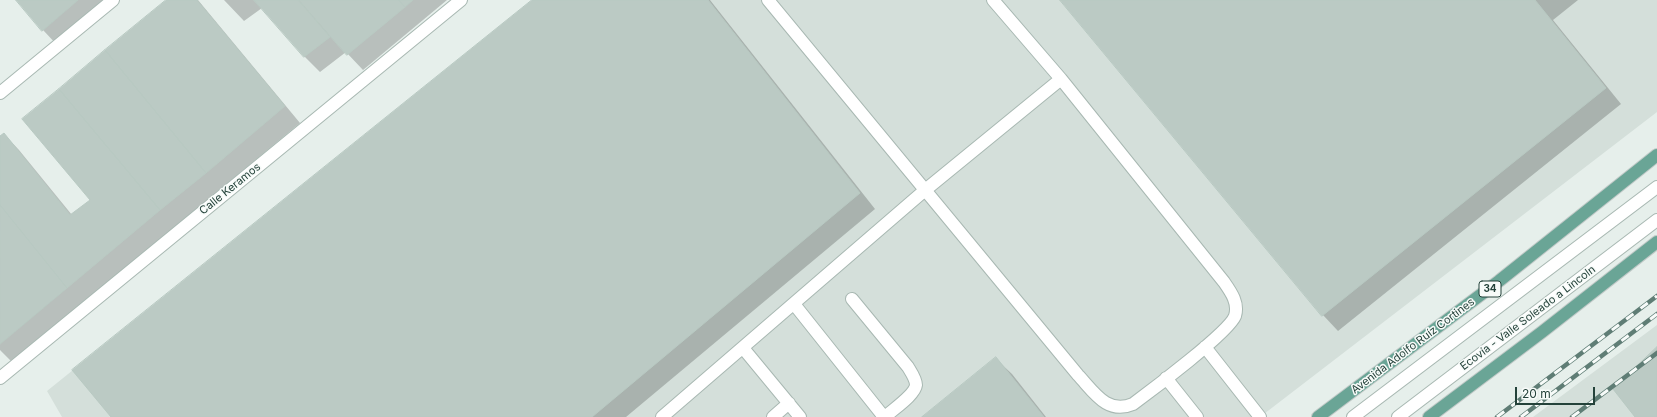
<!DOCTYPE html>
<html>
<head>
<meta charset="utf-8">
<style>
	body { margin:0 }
	#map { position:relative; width:1657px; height:417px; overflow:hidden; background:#e6efeb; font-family:Inter,sans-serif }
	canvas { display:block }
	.scale { position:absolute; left:1515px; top:387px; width:80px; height:18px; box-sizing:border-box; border:2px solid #24423a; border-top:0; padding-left:5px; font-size:12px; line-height:14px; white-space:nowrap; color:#24423a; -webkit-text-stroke:3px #f7fbf9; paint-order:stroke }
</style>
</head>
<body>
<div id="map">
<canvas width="1657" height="417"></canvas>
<div class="scale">20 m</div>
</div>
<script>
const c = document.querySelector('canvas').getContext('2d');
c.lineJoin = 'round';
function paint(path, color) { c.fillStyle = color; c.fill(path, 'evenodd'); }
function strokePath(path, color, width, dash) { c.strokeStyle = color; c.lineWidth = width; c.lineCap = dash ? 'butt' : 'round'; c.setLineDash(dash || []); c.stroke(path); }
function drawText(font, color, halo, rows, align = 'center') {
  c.font = font + ' Inter,sans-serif'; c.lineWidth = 3; c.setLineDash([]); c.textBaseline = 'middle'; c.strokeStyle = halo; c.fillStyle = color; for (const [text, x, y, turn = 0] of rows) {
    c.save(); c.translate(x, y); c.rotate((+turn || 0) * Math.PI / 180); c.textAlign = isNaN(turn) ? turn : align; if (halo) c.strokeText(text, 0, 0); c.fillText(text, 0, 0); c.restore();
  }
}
const built = new Path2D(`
	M532,0H1657V112L1260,417H62L47,391Z
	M1657,325V417H1533Z`);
const shadow = new Path2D(`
	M17,0H115L58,46L43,30Z
	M168,0H198L300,123L12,362L0,350V137L4,134L19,150L72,215L91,200Z
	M224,0H447L363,70L346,52L320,72L305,57L262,8L244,21Z
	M534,0H710L875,209L626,417H113Z
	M1061,0H1578L1553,20L1621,104L1338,331L1323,315Z
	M996,359L1012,374L1046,417H924Z`);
const building = new Path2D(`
	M16,0H78L42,31Z
	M166,0H197L285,106L206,173L105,50Z
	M254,0H298L330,37L304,57Z
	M299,0H399L405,7L347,55Z
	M399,0H413L405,7Z
	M532,0H708L860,193L592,417H111L72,370Z
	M1060,0H1535L1606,88L1322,316Z
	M105,50L206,173L160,210L59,89Z
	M59,89L160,210L67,288L0,205V136L4,133L70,215L90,200L22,119Z
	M0,205L67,288L0,344Z
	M1657,347V417H1635L1613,389Z
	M996,357L1044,417H922Z`);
const minor = new Path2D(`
	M768,0L1078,375C1094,392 1107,415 1133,404C1152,390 1229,332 1235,316C1239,303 1231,292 1224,282L1061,79L993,0
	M0,93L113,0
	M852,299L908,367C911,372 916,379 916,385C915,395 892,410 885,417
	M794,304L884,417
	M1205,347L1260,417
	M743,348L800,417
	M0,378L461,0
	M1166,378L1197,417
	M662,417L924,191L1061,79
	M773,417L789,403
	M1353,417L1657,187
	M1398,417L1657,220`);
const major = new Path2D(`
	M1318,417L1499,281L1657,155
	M1429,417L1542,332L1657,242`);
const rail = new Path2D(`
	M1497,417L1657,296
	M1521,417L1657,314
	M1572,417L1657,353`);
const shields = [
	[1490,289,22]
];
const shieldNames = [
	["34",1490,289]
];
const streetNames = [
	["Calle Keramos",230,189,-39],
	["Ecovía - Valle Soleado a Lincoln",1528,318,-37],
	["Avenida Adolfo Ruíz Cortines",1413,346,-37]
];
paint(built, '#d4dfda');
paint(shadow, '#0003');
paint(building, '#bbcac4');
strokePath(building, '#b8c9c2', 1);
strokePath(minor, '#a8b8b2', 14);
strokePath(major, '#c2cac8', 14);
strokePath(minor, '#fff', 12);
strokePath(major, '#6aa596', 12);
strokePath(rail, '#5f7d75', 4.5);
strokePath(rail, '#f7fbf9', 3, [9]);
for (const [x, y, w] of shields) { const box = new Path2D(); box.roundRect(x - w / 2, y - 8, w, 16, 3); c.fillStyle = '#f7fbf9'; c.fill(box); strokePath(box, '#24423a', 1); }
drawText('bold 10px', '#24423a', null, shieldNames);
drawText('11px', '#24423a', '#f7fbf9', streetNames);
</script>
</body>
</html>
